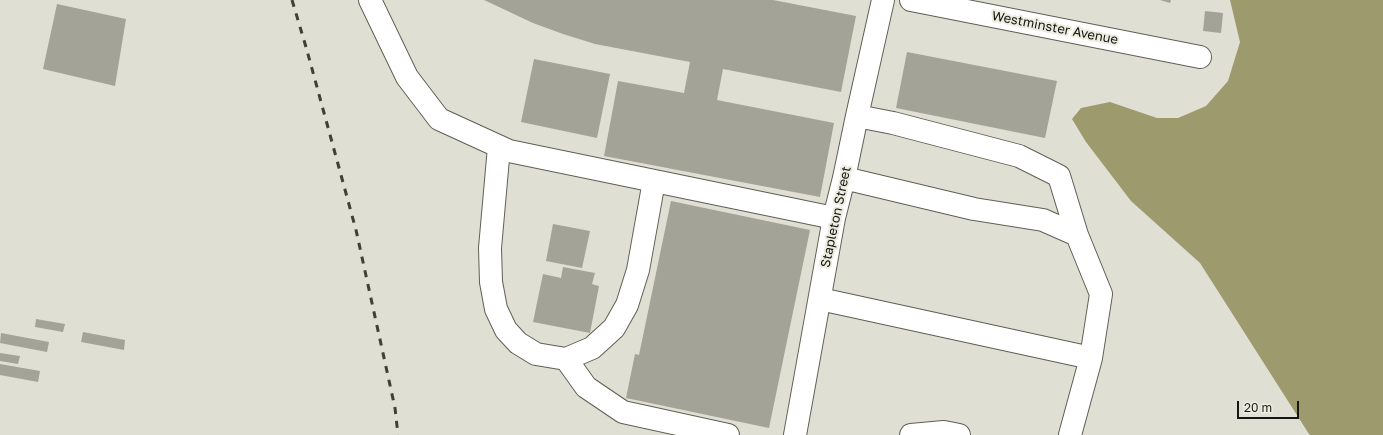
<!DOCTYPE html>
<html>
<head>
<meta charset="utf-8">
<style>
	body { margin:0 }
	#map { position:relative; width:1383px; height:435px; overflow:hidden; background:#e0dfd3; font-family:"Golos Text",sans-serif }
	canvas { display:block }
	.scale { position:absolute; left:1237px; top:401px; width:62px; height:18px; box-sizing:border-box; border:2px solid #161612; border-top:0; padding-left:5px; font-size:12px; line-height:14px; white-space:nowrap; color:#161612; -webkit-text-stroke:3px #edece0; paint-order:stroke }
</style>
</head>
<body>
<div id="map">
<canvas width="1383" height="435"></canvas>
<div class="scale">20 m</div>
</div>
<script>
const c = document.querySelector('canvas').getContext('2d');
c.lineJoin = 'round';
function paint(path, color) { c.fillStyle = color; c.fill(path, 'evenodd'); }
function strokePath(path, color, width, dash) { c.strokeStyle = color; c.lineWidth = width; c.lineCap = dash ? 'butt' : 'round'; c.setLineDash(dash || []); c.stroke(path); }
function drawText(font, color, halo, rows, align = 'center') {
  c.font = font + ' "Golos Text",sans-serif'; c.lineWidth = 4; c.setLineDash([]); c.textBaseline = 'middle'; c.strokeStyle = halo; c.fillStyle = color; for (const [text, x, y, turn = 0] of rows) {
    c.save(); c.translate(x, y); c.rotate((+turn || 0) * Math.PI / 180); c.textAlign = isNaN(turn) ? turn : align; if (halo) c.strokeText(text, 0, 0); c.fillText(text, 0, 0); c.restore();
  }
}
const water = new Path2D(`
	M1230,0H1383V435H1310L1309,434L1200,263L1131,201L1086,142L1072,119L1081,108L1110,102L1157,118H1178L1206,106L1228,81L1240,42Z`);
const building = new Path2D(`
	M484,0H773L856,16L841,92L723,69L717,100L834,123L820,197L604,156L618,81L684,93L690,62L595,44L563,34L533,23Z
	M1160,0H1171L1170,3Z
	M57,4L126,19L115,86L43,69Z
	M1205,11L1223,13L1221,33L1203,31Z
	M907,52L1057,81L1045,138L896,108Z
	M534,59L610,74L597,138L521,122Z
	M671,201L810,230L769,428L626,398L635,354L639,355Z
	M553,224L590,231L582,268L546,261Z
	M563,267L595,273L592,284L599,286L590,333L533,322L543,274L561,278Z
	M36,319L65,324L63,332L35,327Z
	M83,332L125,340L124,350L81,342Z
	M1,333L49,342L47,352L0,343Z
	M0,353L20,356L18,364L0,361Z
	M0,364L40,371L38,382L0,375Z`);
const minor = new Path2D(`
	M370,0L407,77L439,119L509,151L834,218
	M911,0L1200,57
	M857,116L893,123L1019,156L1059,176L1077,235L1101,294L1091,358L1070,435
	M499,147L490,248L491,282L496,309L506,330L518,343L536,354L566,359L592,348L614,328L627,305L638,270L654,181
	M844,178L974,209L1043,220L1077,235
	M820,299L1091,358
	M566,359L586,387L623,412L728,435
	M795,435L834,218L844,178L857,116L883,0
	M911,435L944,432L959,435`);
const rail = new Path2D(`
	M292,0L306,47L356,230L395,408L398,435`);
const streetNames = [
	["Westminster Avenue",1055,28,11],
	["Stapleton Street",836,217,-78]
];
paint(water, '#9d9a6e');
paint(building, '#a4a398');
strokePath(minor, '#605f55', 24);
strokePath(minor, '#fff', 22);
strokePath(rail, '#40403a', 3, [7, 7]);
drawText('13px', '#161612', '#edece0', streetNames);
</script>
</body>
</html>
